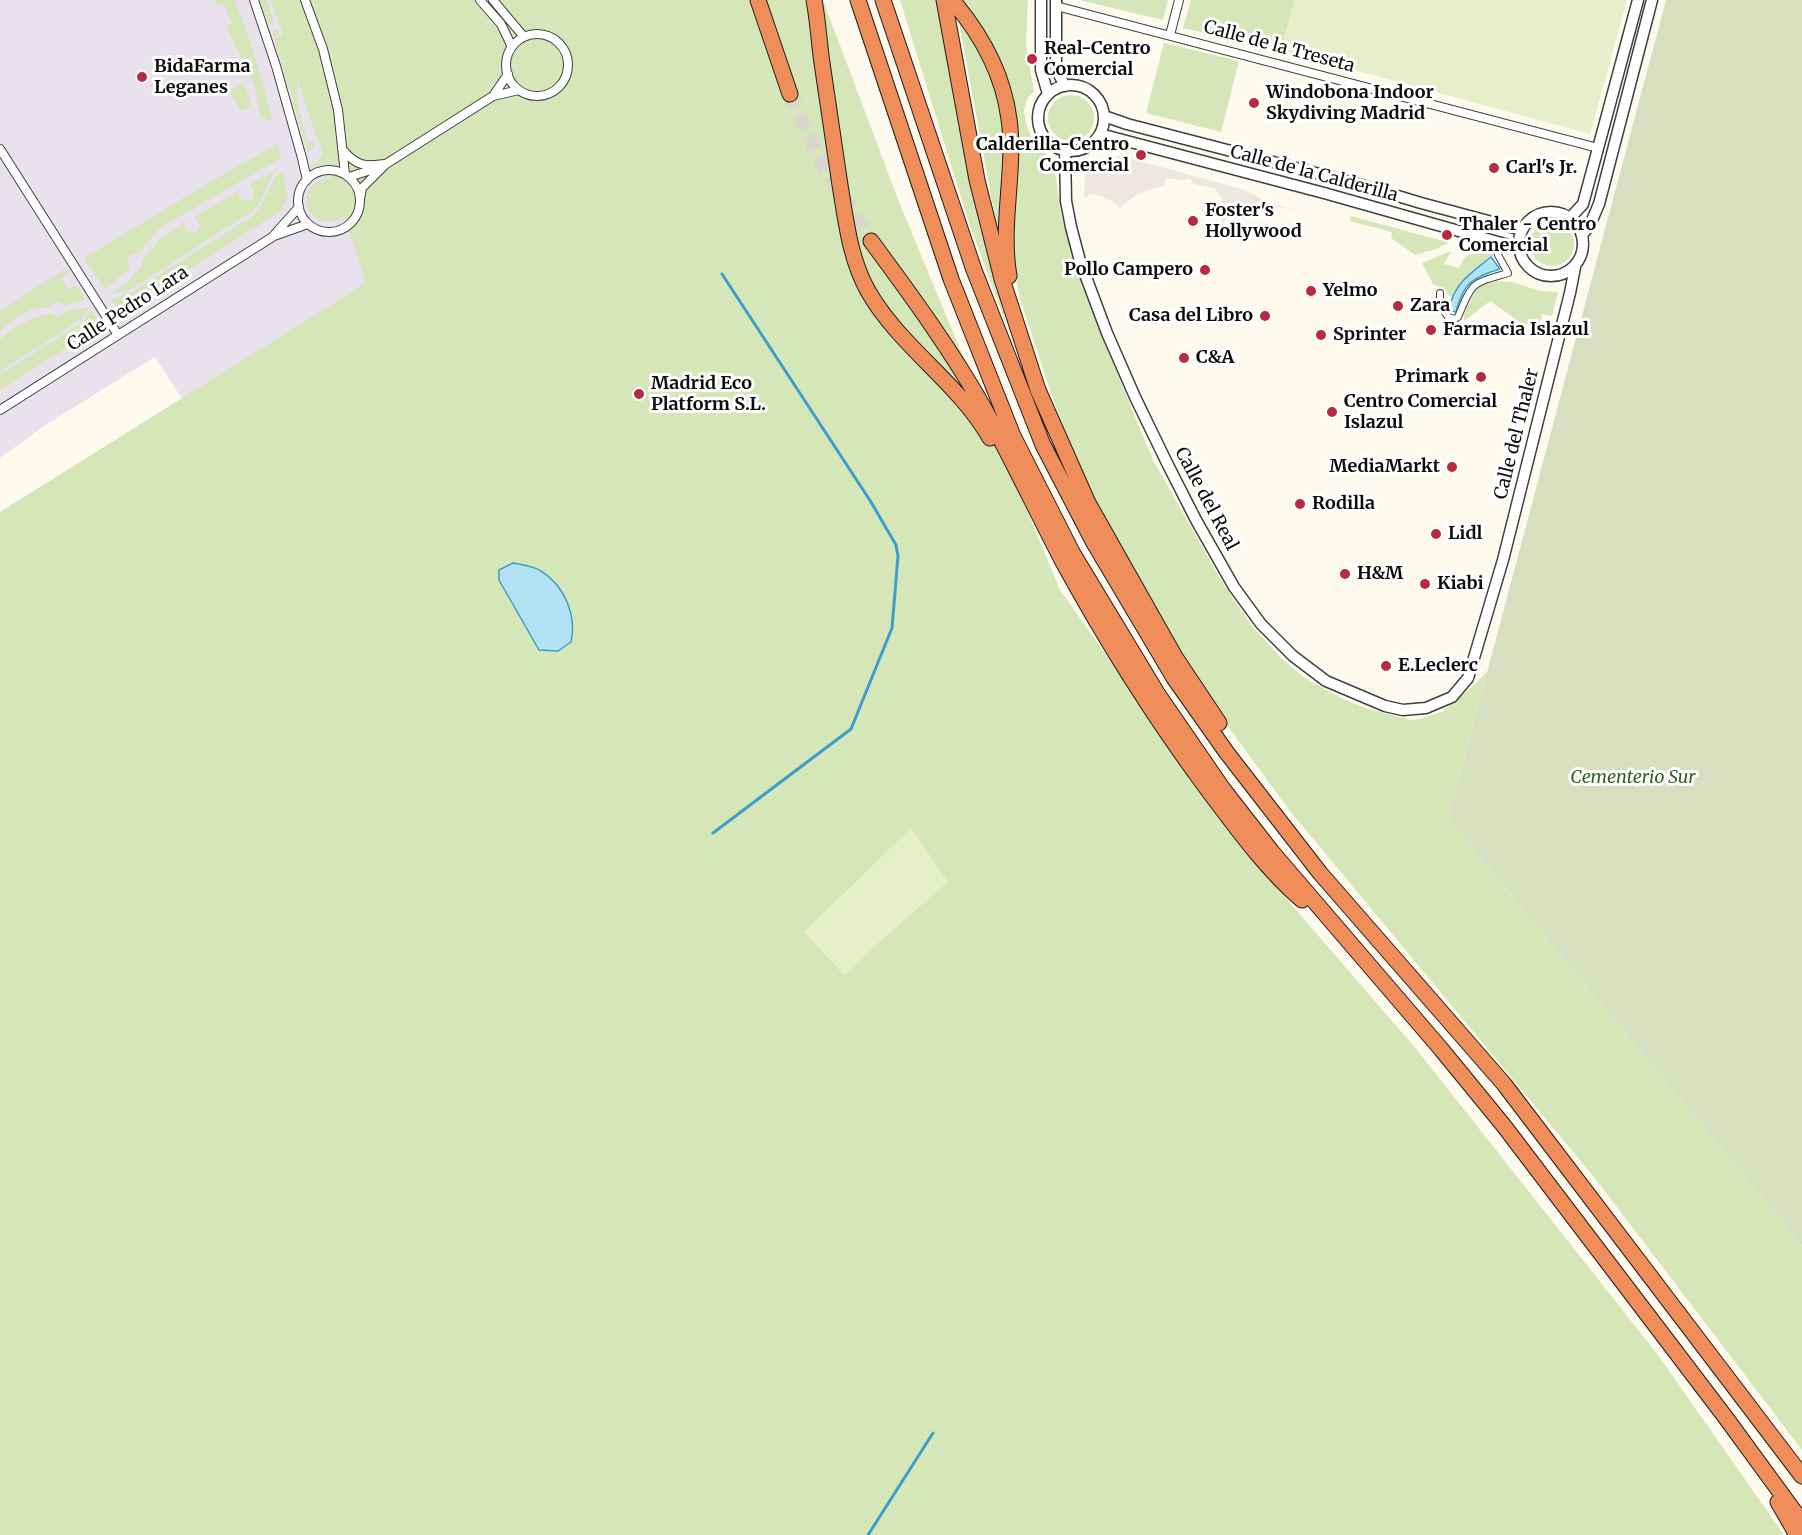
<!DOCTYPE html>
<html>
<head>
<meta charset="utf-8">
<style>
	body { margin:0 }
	canvas { display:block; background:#fef9ed }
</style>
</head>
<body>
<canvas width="1802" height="1535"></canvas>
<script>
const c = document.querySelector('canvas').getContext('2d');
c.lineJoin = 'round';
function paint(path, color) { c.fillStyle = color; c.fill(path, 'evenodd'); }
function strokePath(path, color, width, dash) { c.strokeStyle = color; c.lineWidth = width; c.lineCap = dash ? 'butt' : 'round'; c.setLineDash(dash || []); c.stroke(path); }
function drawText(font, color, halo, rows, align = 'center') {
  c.font = font + ' Merriweather,serif'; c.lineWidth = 6; c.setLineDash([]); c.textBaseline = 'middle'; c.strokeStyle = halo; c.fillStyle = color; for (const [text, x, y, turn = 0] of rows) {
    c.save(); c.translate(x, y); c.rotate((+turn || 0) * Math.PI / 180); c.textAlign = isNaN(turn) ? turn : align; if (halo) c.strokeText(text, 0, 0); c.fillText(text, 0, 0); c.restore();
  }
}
const industrial = new Path2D(`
	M0,0H651L512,907L155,357L47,424L0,458Z`);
const green = new Path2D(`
	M214,0H235L253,50L273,121L261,118L254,85L226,26L232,23L223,3L217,6Z
	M260,0H267L274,22L269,24Z
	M271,0H823L899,202L1060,590L1247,853L1417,1050L1658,1355L1784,1535H0V512L366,283L344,217C307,240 289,180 331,178L326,164L310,168V166L318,161L323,155L297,79L298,107L308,143L314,141L315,144L308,153L272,31L277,29L280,36L283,35Z
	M900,0H939L978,220L1009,332L968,220Z
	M955,0H1028L1026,44L1034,92L1028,97L1024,110L1026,122L1030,134L1039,148L1051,159L1055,171L1061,214L1072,255L1103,339L1153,460L1221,580L1251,625L1282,659L1306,679L1341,698L1365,708L1411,720L1420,719L1443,711L1471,688L1487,672L1448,819L1802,1246V1450L1594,1177L1290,811L1215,709L1179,654L1092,501L1055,405L1020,299L1015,272L1005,118L1000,244Z
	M1079,0H1168L1163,20Z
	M1191,0H1295L1281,50L1183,28Z
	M1164,43L1239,61L1221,132L1146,113Z
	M243,82L251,102L249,107L241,111L229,91Z
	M1048 118a23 23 0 1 1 46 0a23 23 0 1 1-46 0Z
	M278,144L281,158L161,227L138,254H134L128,257L127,263L130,268L105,289L84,258L220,176Z
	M282,166L273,173L260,203L249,213L131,289L109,295L125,284L141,267L143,259L161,238L184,223L186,231L195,232L200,225L197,219L194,217L239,191V196L243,201L252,200L255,191L249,185Z
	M283,171L287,198L282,210L127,309C119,309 115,306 111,299L132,292L251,217C270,201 266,183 283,171Z
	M1351,216L1447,242L1448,243L1436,249L1415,255L1391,238L1392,232L1350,221Z
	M1530 244a22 22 0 1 1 44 0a22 22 0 1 1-44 0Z
	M1480,250L1495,254L1466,277L1452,297L1448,295L1444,288L1433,284L1422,263L1451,251L1444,264L1459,268L1465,257Z
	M65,269L68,273L61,279L68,290L76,285L86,300L65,305L57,301L50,307L33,309L20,315L0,331V311Z
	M1492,281L1512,282L1540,291L1558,292L1552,316L1542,314L1539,327L1527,324L1526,327L1490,301L1464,321C1464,301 1472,286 1492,281Z
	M90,307L80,320L0,371V340C15,325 31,318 50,313L58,317L65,312Z
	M92,310C97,319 100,323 93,331L0,390V375L83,322L88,314Z`);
const cemetery = new Path2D(`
	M1666,0H1802V1246L1448,819Z`);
const pitch = new Path2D(`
	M1295,0H1627L1590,134L1281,50Z
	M911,828L948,882L876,945L845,976L804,932Z`);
const plaza = new Path2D(`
	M1117,156H1121L1242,189L1272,204L1296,210L1276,207L1245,209L1233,213L1225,219L1224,224L1214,207L1222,203V200L1215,188L1193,184L1190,179L1179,180L1166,178L1164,186L1145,191L1133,197L1120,208L1112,201L1099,195L1089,194L1087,198L1084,197L1085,174L1089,170L1106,167Z`);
const water = new Path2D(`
	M1491,257L1500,269C1473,277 1463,283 1456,312L1448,310C1456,281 1469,275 1491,257Z
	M513,563C522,565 534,566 541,571C565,586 577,616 571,642L558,651L539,650L499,580V570Z`);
const stream = new Path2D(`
	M713,833L851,729L892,628L898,556L896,545L871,502L722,274
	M868,1535L933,1433`);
const motorwayTunnel = new Path2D(`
	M790,94L821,162L871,241`);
const pedestrian = new Path2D(`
	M1440,293V305L1448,317L1455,319L1458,317C1473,281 1471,284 1508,273L1498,255`);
const minor = new Path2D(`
	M254,0L276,66L302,158L307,180
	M305,0L323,49L338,110L345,174
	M480,0L501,24L512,47
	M493,0L524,37
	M1056,6L1598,148
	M506 65a31 31 0 1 1 62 0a31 31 0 1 1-62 0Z
	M1170,35L1179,0
	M493,96L508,74
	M0,149L118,335
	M342,149C356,166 365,167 385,164
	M298 201a31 31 0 1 1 62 0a31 31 0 1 1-62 0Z
	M349,177L377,168
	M360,199L362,188L386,164L493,96L519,90
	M274,235L299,207
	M0,410L274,236L308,224`);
const tertiary = new Path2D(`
	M1041,0V70L1048,94
	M1056,0V69L1065,86
	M1038 118a33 33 0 1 1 66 0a33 33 0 1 1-66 0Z
	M1104,116L1127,124L1358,184L1421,203L1522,230
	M1100,134L1324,193L1519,248
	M1065,151L1066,201L1071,227L1080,261L1107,333L1135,397L1167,463L1196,520L1234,587L1261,624L1293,656L1326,681L1385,706L1403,710L1426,708L1452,697L1468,678L1503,560L1570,293L1575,267
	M1519 244a32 32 0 1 1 64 0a32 32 0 1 1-64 0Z
	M1571,217L1583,204L1638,0
	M1583,234L1590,225L1599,204L1652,0`);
const motorway = new Path2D(`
	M758,0L790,94
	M814,0C818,21 819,42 822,63C828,104 834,145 840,185C846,221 850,259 868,291C900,347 958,382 990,438
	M858,0L951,279L1013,436L1073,554L1157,693L1223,789L1272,852L1441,1049L1504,1126L1726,1418L1802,1522
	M883,0L974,270L1043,445L1094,543L1174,678L1227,753L1320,873L1504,1084L1802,1476
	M944,0L977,180L1002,279L1038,390L1088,503L1175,657L1219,723
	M952,0C982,35 1003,73 1009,119C1016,170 1000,223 1009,276
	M871,241C911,295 952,351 985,410C1012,459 1036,510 1062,560C1105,639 1152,714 1205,786C1235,826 1265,868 1302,900
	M1778,1502L1797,1535`);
const markers = [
	[1032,59,6,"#b72a3f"],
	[142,77,6,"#b72a3f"],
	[1254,103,6,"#b72a3f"],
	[1141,155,6,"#b72a3f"],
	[1494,168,6,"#b72a3f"],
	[1193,221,6,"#b72a3f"],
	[1447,235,6,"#b72a3f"],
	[1205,270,6,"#b72a3f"],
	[1311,291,6,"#b72a3f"],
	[1398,306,6,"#b72a3f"],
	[1265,316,6,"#b72a3f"],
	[1431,330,6,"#b72a3f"],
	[1321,335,6,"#b72a3f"],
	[1184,358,6,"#b72a3f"],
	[1481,377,6,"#b72a3f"],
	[639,394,6,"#b72a3f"],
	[1332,412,6,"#b72a3f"],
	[1452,467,6,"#b72a3f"],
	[1300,504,6,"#b72a3f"],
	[1436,534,6,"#b72a3f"],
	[1345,574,6,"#b72a3f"],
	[1425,584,6,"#b72a3f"],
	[1386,666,6,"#b72a3f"]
];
const streetNames = [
	["Calle de la Treseta",1279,47,15],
	["Calle de la Calderilla",1314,174,15],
	["Calle Pedro Lara",128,309,-33],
	["Calle del Thaler",1517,434,-76],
	["Calle del Real",1206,499,62]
];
const poiNames = [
	["Real-Centro",1044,49],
	["Comercial",1044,70],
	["BidaFarma",154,67],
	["Leganes",154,88],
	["Windobona Indoor",1266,93],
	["Skydiving Madrid",1266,114],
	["Calderilla-Centro",1129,145,"right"],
	["Comercial",1129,166,"right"],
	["Carl's Jr.",1506,168],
	["Foster's",1205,211],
	["Hollywood",1205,232],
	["Thaler - Centro",1459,225],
	["Comercial",1459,246],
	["Pollo Campero",1193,270,"right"],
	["Yelmo",1323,291],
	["Zara",1410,306],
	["Casa del Libro",1253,316,"right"],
	["Farmacia Islazul",1443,330],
	["Sprinter",1333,335],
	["C&A",1196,358],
	["Primark",1469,377,"right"],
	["Madrid Eco",651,384],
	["Platform S.L.",651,405],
	["Centro Comercial",1344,402],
	["Islazul",1344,423],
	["MediaMarkt",1440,467,"right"],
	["Rodilla",1312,504],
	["Lidl",1448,534],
	["H&M",1357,574],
	["Kiabi",1437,584],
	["E.Leclerc",1398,666]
];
const parkNames = [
	["Cementerio Sur",1633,778]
];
paint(industrial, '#e9e1eb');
paint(green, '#d5e7b8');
paint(cemetery, '#d8dfbf');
paint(pitch, '#e6efc9');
paint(plaza, '#eee7dd');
paint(water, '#b3e2f4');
strokePath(water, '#3d9fc8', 1.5);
strokePath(stream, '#3d9fc8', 3);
strokePath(motorwayTunnel, '#dad6cb', 15, [15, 8]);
strokePath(pedestrian, '#404040', 8);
strokePath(minor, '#404040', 10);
strokePath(tertiary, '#404040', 13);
strokePath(motorway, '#1e1e1e', 17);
strokePath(pedestrian, '#fff', 6);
strokePath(minor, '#fff', 8);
strokePath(tertiary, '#fff', 10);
strokePath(motorway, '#ef8e5a', 15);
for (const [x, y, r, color] of markers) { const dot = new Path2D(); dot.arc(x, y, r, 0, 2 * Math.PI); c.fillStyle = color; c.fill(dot); strokePath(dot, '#fff', 2); }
drawText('18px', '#0d0d0d', '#fff', streetNames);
drawText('bold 18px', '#0d0d0d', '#fff', poiNames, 'left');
drawText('italic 18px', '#34621f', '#fff', parkNames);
</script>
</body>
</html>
